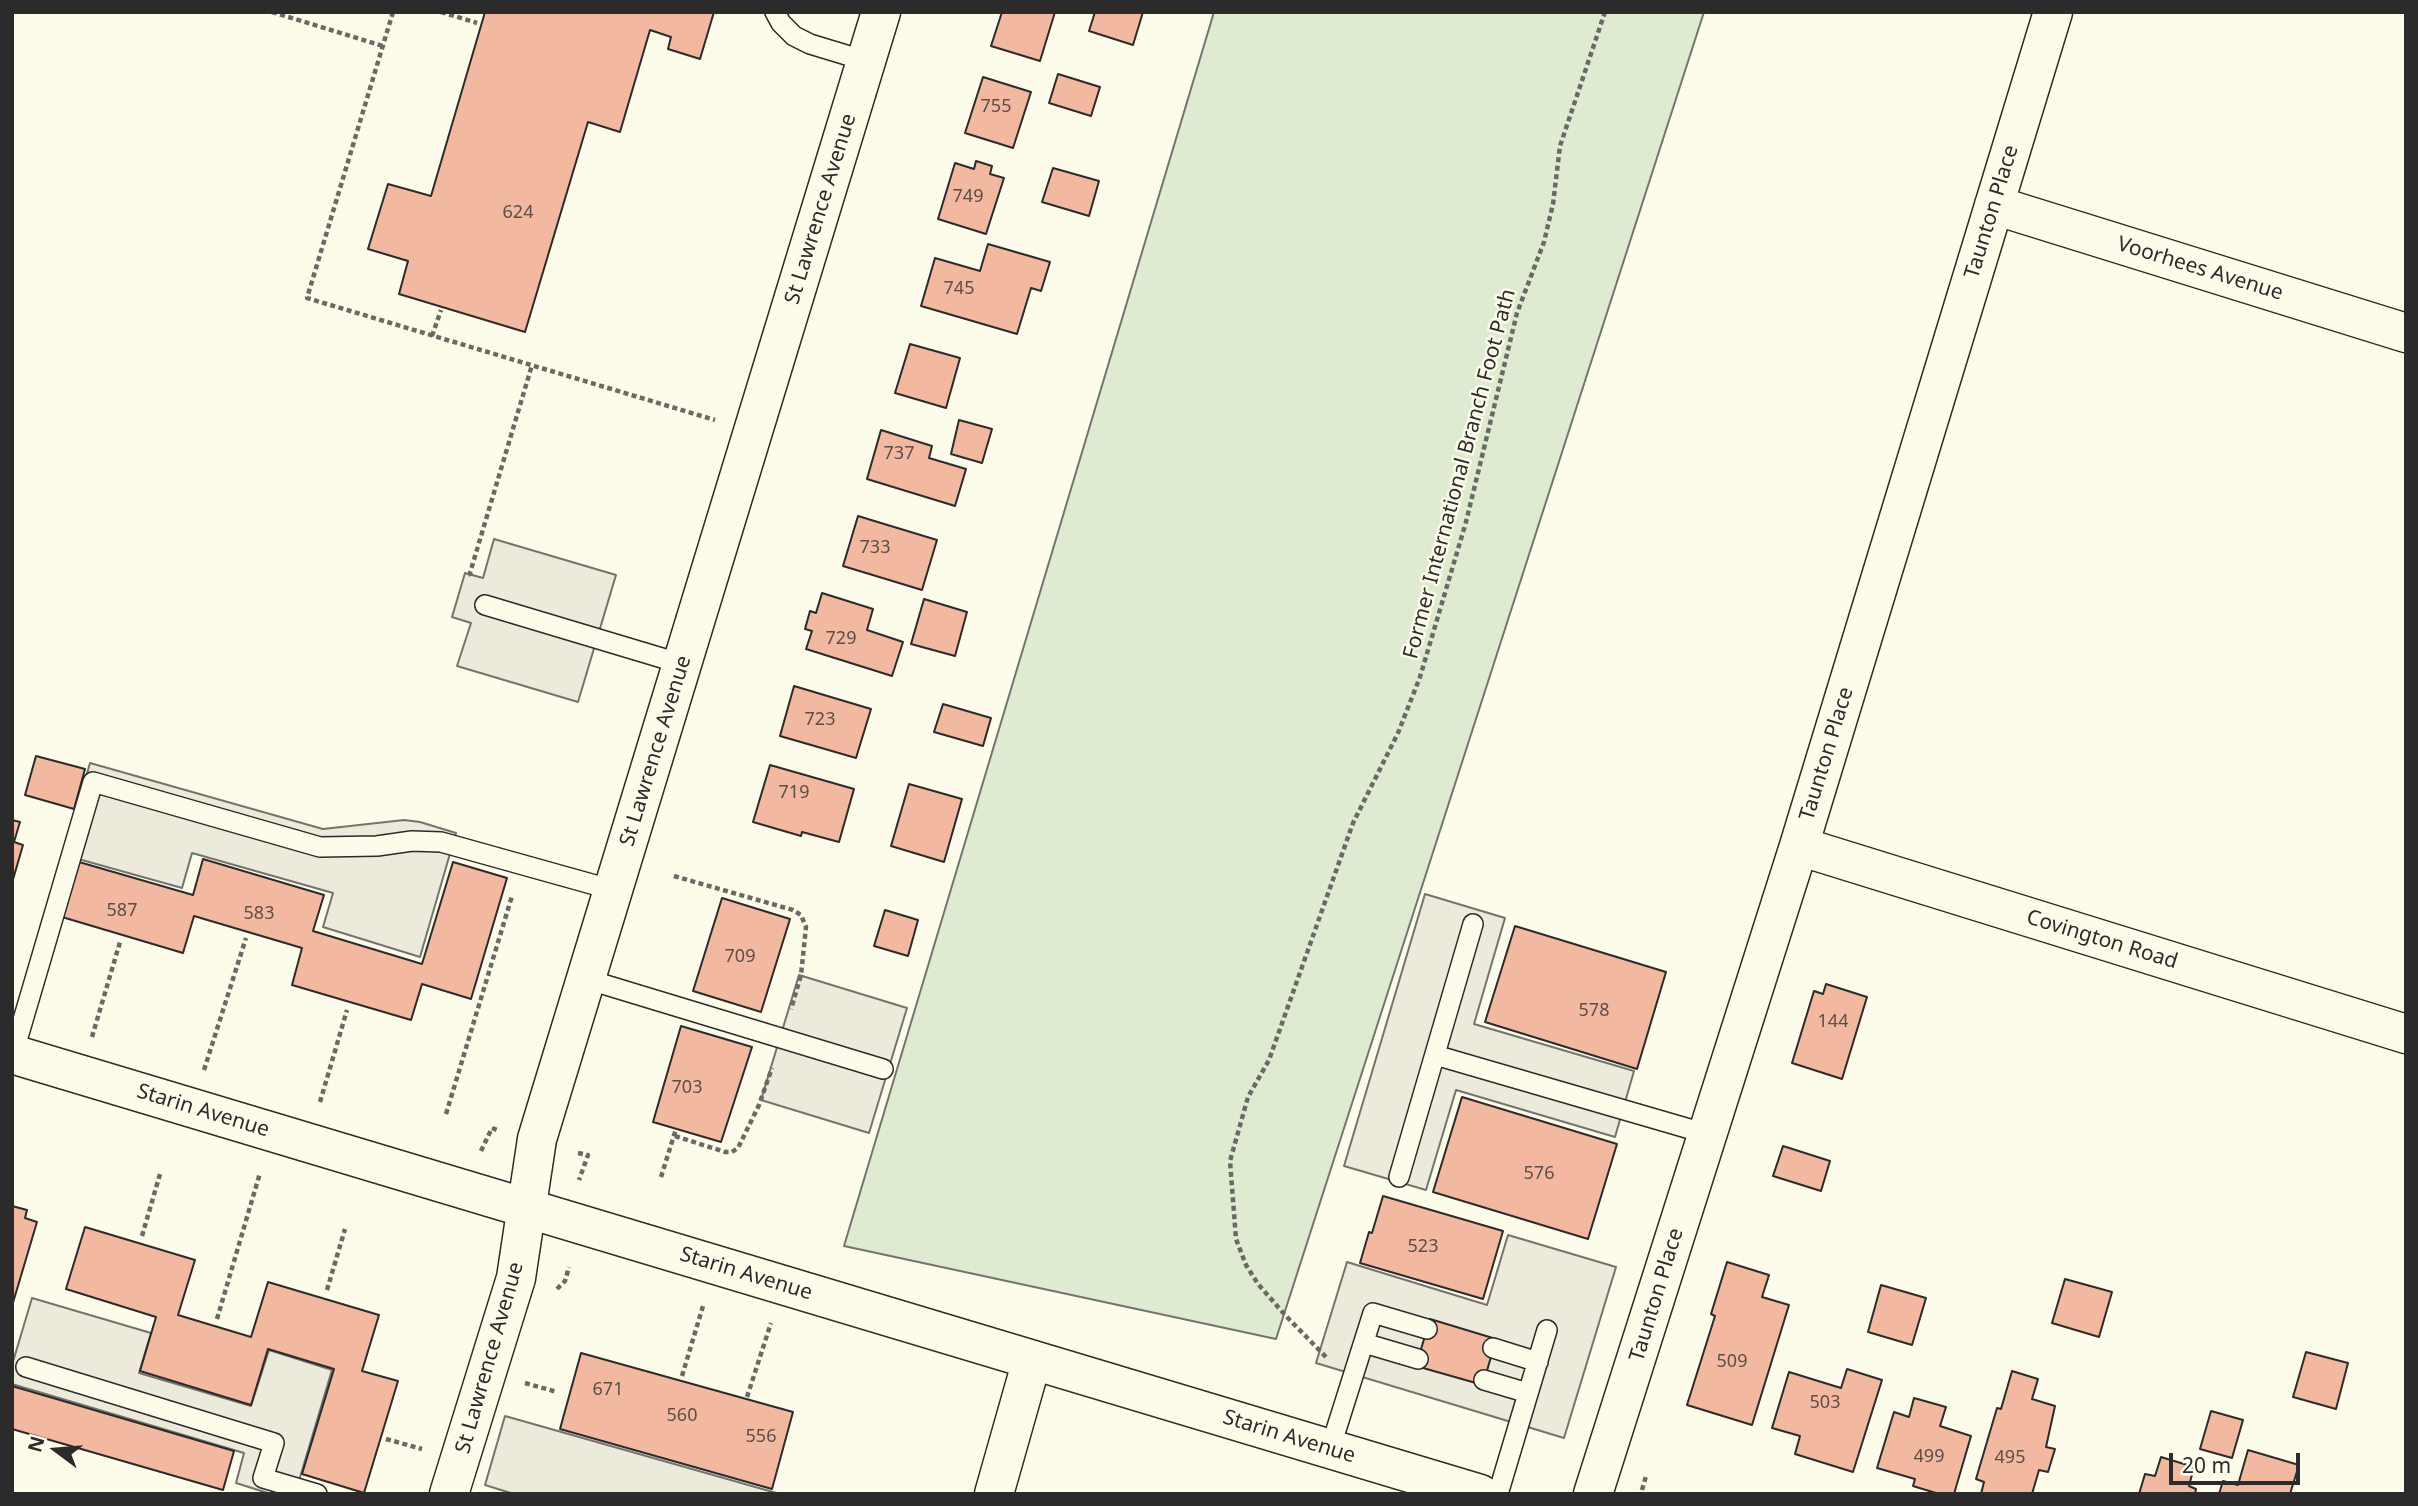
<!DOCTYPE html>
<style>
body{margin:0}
#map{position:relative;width:2418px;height:1506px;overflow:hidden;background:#fdfbea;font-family:"Noto Sans",sans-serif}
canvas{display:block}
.frame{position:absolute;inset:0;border:14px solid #2b2b2b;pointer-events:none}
.north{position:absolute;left:21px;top:1415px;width:70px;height:70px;-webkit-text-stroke:5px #fdfbea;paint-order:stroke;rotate:286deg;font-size:19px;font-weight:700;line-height:28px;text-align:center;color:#2b2b2b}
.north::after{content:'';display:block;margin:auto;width:24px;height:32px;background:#2b2b2b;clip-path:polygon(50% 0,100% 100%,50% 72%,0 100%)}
.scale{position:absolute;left:2169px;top:1453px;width:131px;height:32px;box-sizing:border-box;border:4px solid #2b2b2b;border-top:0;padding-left:9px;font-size:21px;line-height:24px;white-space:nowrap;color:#2b2b2b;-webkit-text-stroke:5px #fdfbea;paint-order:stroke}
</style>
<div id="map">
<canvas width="2418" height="1506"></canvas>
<div class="frame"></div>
<div class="north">N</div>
<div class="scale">20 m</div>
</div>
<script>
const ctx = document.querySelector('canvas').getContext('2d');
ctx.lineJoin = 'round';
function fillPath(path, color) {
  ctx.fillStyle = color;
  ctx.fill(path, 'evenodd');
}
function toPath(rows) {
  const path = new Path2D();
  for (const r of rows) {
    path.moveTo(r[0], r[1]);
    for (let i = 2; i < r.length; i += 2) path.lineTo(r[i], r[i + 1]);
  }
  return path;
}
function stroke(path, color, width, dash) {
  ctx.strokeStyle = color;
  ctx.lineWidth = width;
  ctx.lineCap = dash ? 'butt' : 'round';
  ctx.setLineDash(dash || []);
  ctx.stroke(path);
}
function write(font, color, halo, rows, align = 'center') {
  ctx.font = font + ' "Noto Sans",sans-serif';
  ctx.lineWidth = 5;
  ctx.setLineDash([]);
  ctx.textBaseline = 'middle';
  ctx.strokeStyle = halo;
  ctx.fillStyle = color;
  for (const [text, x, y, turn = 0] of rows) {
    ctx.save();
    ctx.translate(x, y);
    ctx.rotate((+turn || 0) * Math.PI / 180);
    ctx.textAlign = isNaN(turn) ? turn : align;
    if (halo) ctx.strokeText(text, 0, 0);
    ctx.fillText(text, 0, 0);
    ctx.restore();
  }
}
const green = toPath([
 [1214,12,1704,12,1276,1339,844,1246,1214,12]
]);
const parking = toPath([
 [494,539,616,575,578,702,457,666,471,623,452,617,465,573,483,578,494,539],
 [90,763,323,829,404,820,420,822,456,833,420,957,323,927,333,893,192,853,182,888,64,855,90,763],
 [1425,894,1505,918,1474,1024,1634,1071,1615,1137,1456,1090,1426,1190,1344,1166,1425,894],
 [799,975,907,1008,869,1133,761,1100,799,975],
 [1508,1235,1616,1267,1564,1438,1316,1363,1347,1262,1487,1305,1508,1235],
 [32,1298,151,1333,139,1373,251,1406,269,1350,332,1370,295,1494,271,1494,236,1483,244,1453,12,1384,12,1365,32,1298],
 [505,1416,780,1494,514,1494,485,1485,505,1416]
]);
const building = toPath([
 [485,12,714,12,700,59,668,49,671,37,650,30,620,132,588,122,525,332,399,294,408,261,368,249,388,184,431,196,485,12],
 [1002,12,1055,12,1040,61,991,46,1002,12],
 [1095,12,1143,12,1133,45,1089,31,1095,12],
 [1058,74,1100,87,1091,116,1049,103,1058,74],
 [983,77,1031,92,1013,148,965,133,983,77],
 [976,161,992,166,990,174,1004,178,986,234,938,219,955,163,974,169,976,161],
 [1053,168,1099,181,1089,216,1042,202,1053,168],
 [988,244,1050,262,1041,291,1031,288,1017,334,921,306,935,258,980,271,988,244],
 [910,344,960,358,946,408,895,393,910,344],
 [959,420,992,429,982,463,951,454,959,420],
 [881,430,932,446,929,458,966,469,955,506,867,479,881,430],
 [858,516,937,540,922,590,843,566,858,516],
 [822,593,873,609,867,630,903,642,892,676,806,649,812,631,805,629,810,611,816,613,822,593],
 [924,599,967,612,955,656,911,644,924,599],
 [794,686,871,709,856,758,780,736,794,686],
 [943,704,991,718,983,746,934,732,943,704],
 [36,756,85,769,74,809,25,795,36,756],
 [770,765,854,789,839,842,802,832,801,836,753,822,770,765],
 [909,784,962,799,944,862,891,846,909,784],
 [12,820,20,822,14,842,23,845,12,883,12,820],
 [203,859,324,895,313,931,422,964,453,862,507,878,471,999,422,984,411,1020,292,985,302,948,194,916,183,953,62,917,79,862,193,895,203,859],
 [722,898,790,919,761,1012,693,991,722,898],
 [885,910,918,920,908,956,874,946,885,910],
 [1515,926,1666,972,1637,1069,1485,1022,1515,926],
 [1826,984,1867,997,1842,1079,1792,1063,1814,991,1823,994,1826,984],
 [681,1026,752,1047,721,1142,653,1122,681,1026],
 [1462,1097,1617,1144,1588,1239,1433,1192,1462,1097],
 [1783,1146,1830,1161,1821,1191,1773,1176,1783,1146],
 [1383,1196,1503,1231,1483,1299,1360,1263,1369,1232,1372,1233,1383,1196],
 [12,1206,27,1210,25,1218,37,1222,12,1306,12,1206],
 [85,1227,195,1260,178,1315,251,1337,268,1282,379,1315,362,1371,398,1381,364,1493,302,1474,334,1369,268,1349,251,1405,140,1371,156,1317,66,1289,85,1227],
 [1727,1262,1769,1275,1762,1297,1789,1305,1752,1425,1687,1405,1715,1316,1711,1314,1727,1262],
 [2065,1279,2112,1292,2099,1337,2052,1323,2065,1279],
 [1881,1285,1926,1298,1912,1345,1868,1332,1881,1285],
 [1430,1319,1496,1339,1483,1385,1416,1366,1430,1319],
 [2306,1352,2348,1363,2336,1409,2293,1397,2306,1352],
 [581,1353,793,1412,772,1489,560,1429,581,1353],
 [1847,1369,1882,1380,1853,1472,1795,1454,1800,1436,1772,1428,1789,1372,1841,1388,1847,1369],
 [2012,1371,2038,1379,2032,1399,2055,1406,2046,1447,2055,1449,2048,1472,2039,1470,2032,1494,1981,1494,1984,1482,1976,1479,1997,1408,2001,1409,2012,1371],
 [12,1386,234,1451,223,1490,12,1429,12,1386],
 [1914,1398,1946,1407,1940,1426,1971,1436,1954,1494,1939,1494,1913,1486,1915,1479,1877,1468,1894,1412,1909,1417,1914,1398],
 [2211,1411,2243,1420,2232,1458,2200,1449,2211,1411],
 [2248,1450,2299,1465,2290,1494,2219,1494,2223,1481,2238,1485,2248,1450],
 [2161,1457,2194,1467,2189,1486,2196,1489,2195,1494,2139,1494,2145,1474,2155,1476,2161,1457]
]);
const path = toPath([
 [272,12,383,46],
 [393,12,307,298,715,420],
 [441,12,477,23],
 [432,336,441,310],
 [471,576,470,573,532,365],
 [674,876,793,910,801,915,806,927,801,975,791,1009],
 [92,1037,120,942],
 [204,1070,246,938],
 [320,1102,347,1010],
 [446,1114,512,896],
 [675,1136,725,1152,732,1152,738,1148,759,1105,772,1068],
 [481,1151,492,1128,497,1130],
 [578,1153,588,1155,579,1180],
 [661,1177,676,1129],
 [142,1236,160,1174],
 [557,1289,565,1281,569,1267],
 [327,1290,345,1229],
 [217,1319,260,1173],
 [1326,1357,1285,1315,1258,1284,1246,1265,1236,1239,1230,1161,1248,1097,1269,1060,1353,823,1398,733,1420,677,1466,522,1517,313,1544,242,1553,204,1560,146,1605,12],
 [682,1376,703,1306],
 [525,1383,557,1392],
 [747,1397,771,1323],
 [386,1439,422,1449],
 [1642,1490,1646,1476]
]);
const lane = toPath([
 [775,12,781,23,794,36,810,44,866,61],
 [485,605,682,664],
 [586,979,883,1069],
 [13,1054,93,782,320,847,377,846,412,841,441,842,613,890],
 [1435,1055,1707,1134],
 [1399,1177,1473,924],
 [1364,1343,1418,1359],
 [1493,1348,1538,1362],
 [26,1367,274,1443,263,1478,317,1494],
 [1484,1380,1528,1393],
 [1330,1449,1373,1313,1427,1329],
 [1498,1494,1547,1330]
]);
const street = toPath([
 [1994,205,2406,333],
 [1799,846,2406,1034],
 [449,1494,516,1278,537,1139,881,12],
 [994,1494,1032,1360],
 [1593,1494,1799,846,2053,12]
]);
const secondary = toPath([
 [12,1054,1480,1494]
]);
const numberNames = [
 ["755",996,107],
 ["749",968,197],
 ["624",518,213],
 ["745",959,289],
 ["737",899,454],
 ["733",875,548],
 ["729",841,639],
 ["723",820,720],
 ["719",794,793],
 ["587",122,911],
 ["583",259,914],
 ["709",740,957],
 ["578",1594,1011],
 ["144",1833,1022],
 ["703",687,1088],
 ["576",1539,1174],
 ["523",1423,1247],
 ["509",1732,1362],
 ["671",608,1390],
 ["503",1825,1403],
 ["560",682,1416],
 ["556",761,1437],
 ["499",1929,1457],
 ["495",2010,1458]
];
const streetNames = [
 ["St Lawrence Avenue",821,209,-73],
 ["Taunton Place",1992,212,-73],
 ["Voorhees Avenue",2200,269,17],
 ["Former International Branch Foot Path",1460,474,-75],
 ["St Lawrence Avenue",656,751,-73],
 ["Taunton Place",1827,754,-73],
 ["Covington Road",2102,940,17],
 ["Starin Avenue",203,1111,17],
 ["Starin Avenue",746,1274,17],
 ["Taunton Place",1657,1295,-73],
 ["St Lawrence Avenue",490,1358,-74],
 ["Starin Avenue",1289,1437,17]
];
fillPath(green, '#deebd1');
stroke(green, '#74746e', 2);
fillPath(parking, '#eceadb');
stroke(parking, '#74746e', 2);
fillPath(building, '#f2b8a0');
stroke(building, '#2b2b2b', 2);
stroke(lane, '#2b2b2b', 22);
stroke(street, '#2b2b2b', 41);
stroke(secondary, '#2b2b2b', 41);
stroke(path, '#6a6964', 4.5, [5, 3.5]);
stroke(lane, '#fdfbea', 19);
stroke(street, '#fdfbea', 38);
stroke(secondary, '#fdfbea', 38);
write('18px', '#5d4e48', null, numberNames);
write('21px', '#2b2b2b', '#fdfbea', streetNames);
</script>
